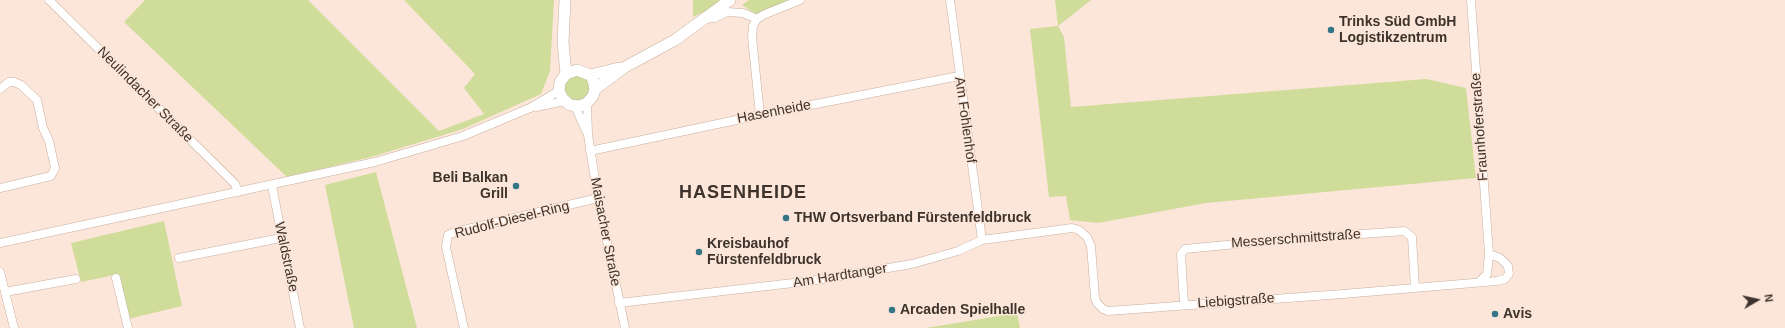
<!DOCTYPE html>
<meta charset="utf-8">
<style>
body{margin:0}
#map{position:relative;width:1785px;height:328px;overflow:hidden;background:#fce6d9;font-family:Arial,sans-serif}
canvas{display:block}
.north{position:absolute;left:1737px;top:280px;width:40px;height:40px;-webkit-text-stroke:3px #fce6d9;paint-order:stroke;rotate:81deg;font-size:11px;font-weight:700;line-height:16px;text-align:center;color:#3d332c}
.north::after{content:'';display:block;margin:auto;width:14px;height:18px;background:#3d332c;clip-path:polygon(50% 0,100% 100%,50% 72%,0 100%)}
</style>
<div id="map">
<canvas width="1785" height="328"></canvas>
<div class="north">N</div>
</div>
<script>
const ctx = document.querySelector('canvas').getContext('2d');
ctx.lineJoin = 'round';
function fillPath(path, color) {
  ctx.fillStyle = color;
  ctx.fill(path, 'evenodd');
}
function toPath(rows) {
  const path = new Path2D();
  for (const r of rows) {
    if (r.length === 3) {
      path.moveTo(r[0] + r[2], r[1]);
      path.arc(r[0], r[1], r[2], 0, 2 * Math.PI);
      continue;
    }
    path.moveTo(r[0], r[1]);
    for (let i = 2; i < r.length; i += 2) path.lineTo(r[i], r[i + 1]);
  }
  return path;
}
function stroke(path, color, width, dash) {
  ctx.strokeStyle = color;
  ctx.lineWidth = width;
  ctx.lineCap = dash ? 'butt' : 'round';
  ctx.setLineDash(dash || []);
  ctx.stroke(path);
}
function write(font, color, halo, rows, align = 'center') {
  ctx.font = font + ' Arial,sans-serif';
  ctx.lineWidth = 3;
  ctx.setLineDash([]);
  ctx.textBaseline = 'middle';
  ctx.strokeStyle = halo;
  ctx.fillStyle = color;
  for (const [text, x, y, turn = 0] of rows) {
    ctx.save();
    ctx.translate(x, y);
    ctx.rotate((+turn || 0) * Math.PI / 180);
    ctx.textAlign = isNaN(turn) ? turn : align;
    if (halo) ctx.strokeText(text, 0, 0);
    ctx.fillText(text, 0, 0);
    ctx.restore();
  }
}
const green = toPath([
 [145,0,308,0,439,131,484,114,464,88,475,74,404,0,554,0,550,71,541,94,463,129,371,157,287,177,124,22],
 [693,0,720,0,712,8,693,17],
 [749,0,794,0,758,15,742,5],
 [1055,0,1091,0,1058,26,1064,37,1071,107,1426,79,1466,88,1476,178,1206,203,1098,223,1070,220,1066,196,1049,197,1030,29,1058,26],
 [577,88,13],
 [376,172,417,328,354,328,325,185],
 [164,221,182,306,128,319,119,274,81,282,71,243],
 [1017,313,1020,328,926,328]
]);
const minor = toPath([
 [49,0,235,184,238,192],
 [950,0,982,240],
 [1471,0,1489,254,1487,274,1479,282],
 [706,19,714,18,727,12,743,13,757,19],
 [0,89,9,82,14,82,21,85,37,100,43,128,49,141,55,168,51,176,0,188],
 [587,103,588,135,598,198,625,328],
 [575,106,586,131],
 [536,107,565,101],
 [760,115,752,37,753,26,757,19,763,15,800,0],
 [590,151,760,115,959,76],
 [272,186,300,328],
 [0,243,375,162,463,136,530,108,559,91],
 [179,258,281,238],
 [0,272,14,328],
 [116,278,128,328],
 [5,292,76,279],
 [619,303,811,281,912,264,958,251,982,240,1072,228,1079,230,1087,237,1091,246,1095,298,1097,303,1103,309,1108,311,1343,294,1497,281,1505,279,1509,274,1508,266,1500,258,1489,254],
 [1184,304,1181,254,1185,249,1278,240,1404,231,1412,237,1415,288],
 [464,328,446,247,448,235,455,232,598,198]
]);
const major = toPath([
 [565,0,563,42,566,74,560,82,559,91,563,99,570,105,580,106,587,103,593,96,595,89,593,80,590,75,577,70,566,74],
 [590,75,619,68],
 [595,89,625,67,675,40,730,0]
]);
const markers = [
 [1331,30,4,"#337487"],
 [516,186,4,"#337487"],
 [786,218,4,"#337487"],
 [699,252,4,"#337487"],
 [892,310,4,"#337487"],
 [1495,314,4,"#337487"]
];
const poiNames = [
 ["Trinks Süd GmbH",1339,22],
 ["Logistikzentrum",1339,38],
 ["Beli Balkan",508,178,"right"],
 ["Grill",508,194,"right"],
 ["THW Ortsverband Fürstenfeldbruck",794,218],
 ["Kreisbauhof",707,244],
 ["Fürstenfeldbruck",707,260],
 ["Arcaden Spielhalle",900,310],
 ["Avis",1503,314]
];
const streetNames = [
 ["Neulindacher Straße",145,95,45],
 ["Hasenheide",774,112,-11],
 ["Am Fohlenhof",965,120,82],
 ["Fraunhoferstraße",1480,127,-94],
 ["Rudolf-Diesel-Ring",512,220,-14],
 ["Maisacher Straße",605,232,79],
 ["Messerschmittstraße",1296,239,-4],
 ["Waldstraße",286,257,78],
 ["Am Hardtanger",840,276,-9],
 ["Liebigstraße",1236,301,-4]
];
const districtNames = [
 ["HASENHEIDE",743,193]
];
fillPath(green, '#d0dc9a');
stroke(minor, '#c8ae9e', 9);
stroke(major, '#c8ae9e', 12);
stroke(minor, '#fff', 8);
stroke(major, '#fff', 11);
for (const [x, y, r, color] of markers) {
  const dot = new Path2D();
  dot.arc(x, y, r, 0, 2 * Math.PI);
  ctx.fillStyle = color;
  ctx.fill(dot);
  stroke(dot, '#fce6d9', 1.5);
}
write('bold 14px', '#3d332c', '#fce6d9', poiNames, 'left');
write('14px', '#3d332c', '#fce6d9', streetNames);
ctx.letterSpacing = '1px';
write('bold 18px', '#3d332c', '#fce6d9', districtNames);
ctx.letterSpacing = '0px';
</script>
